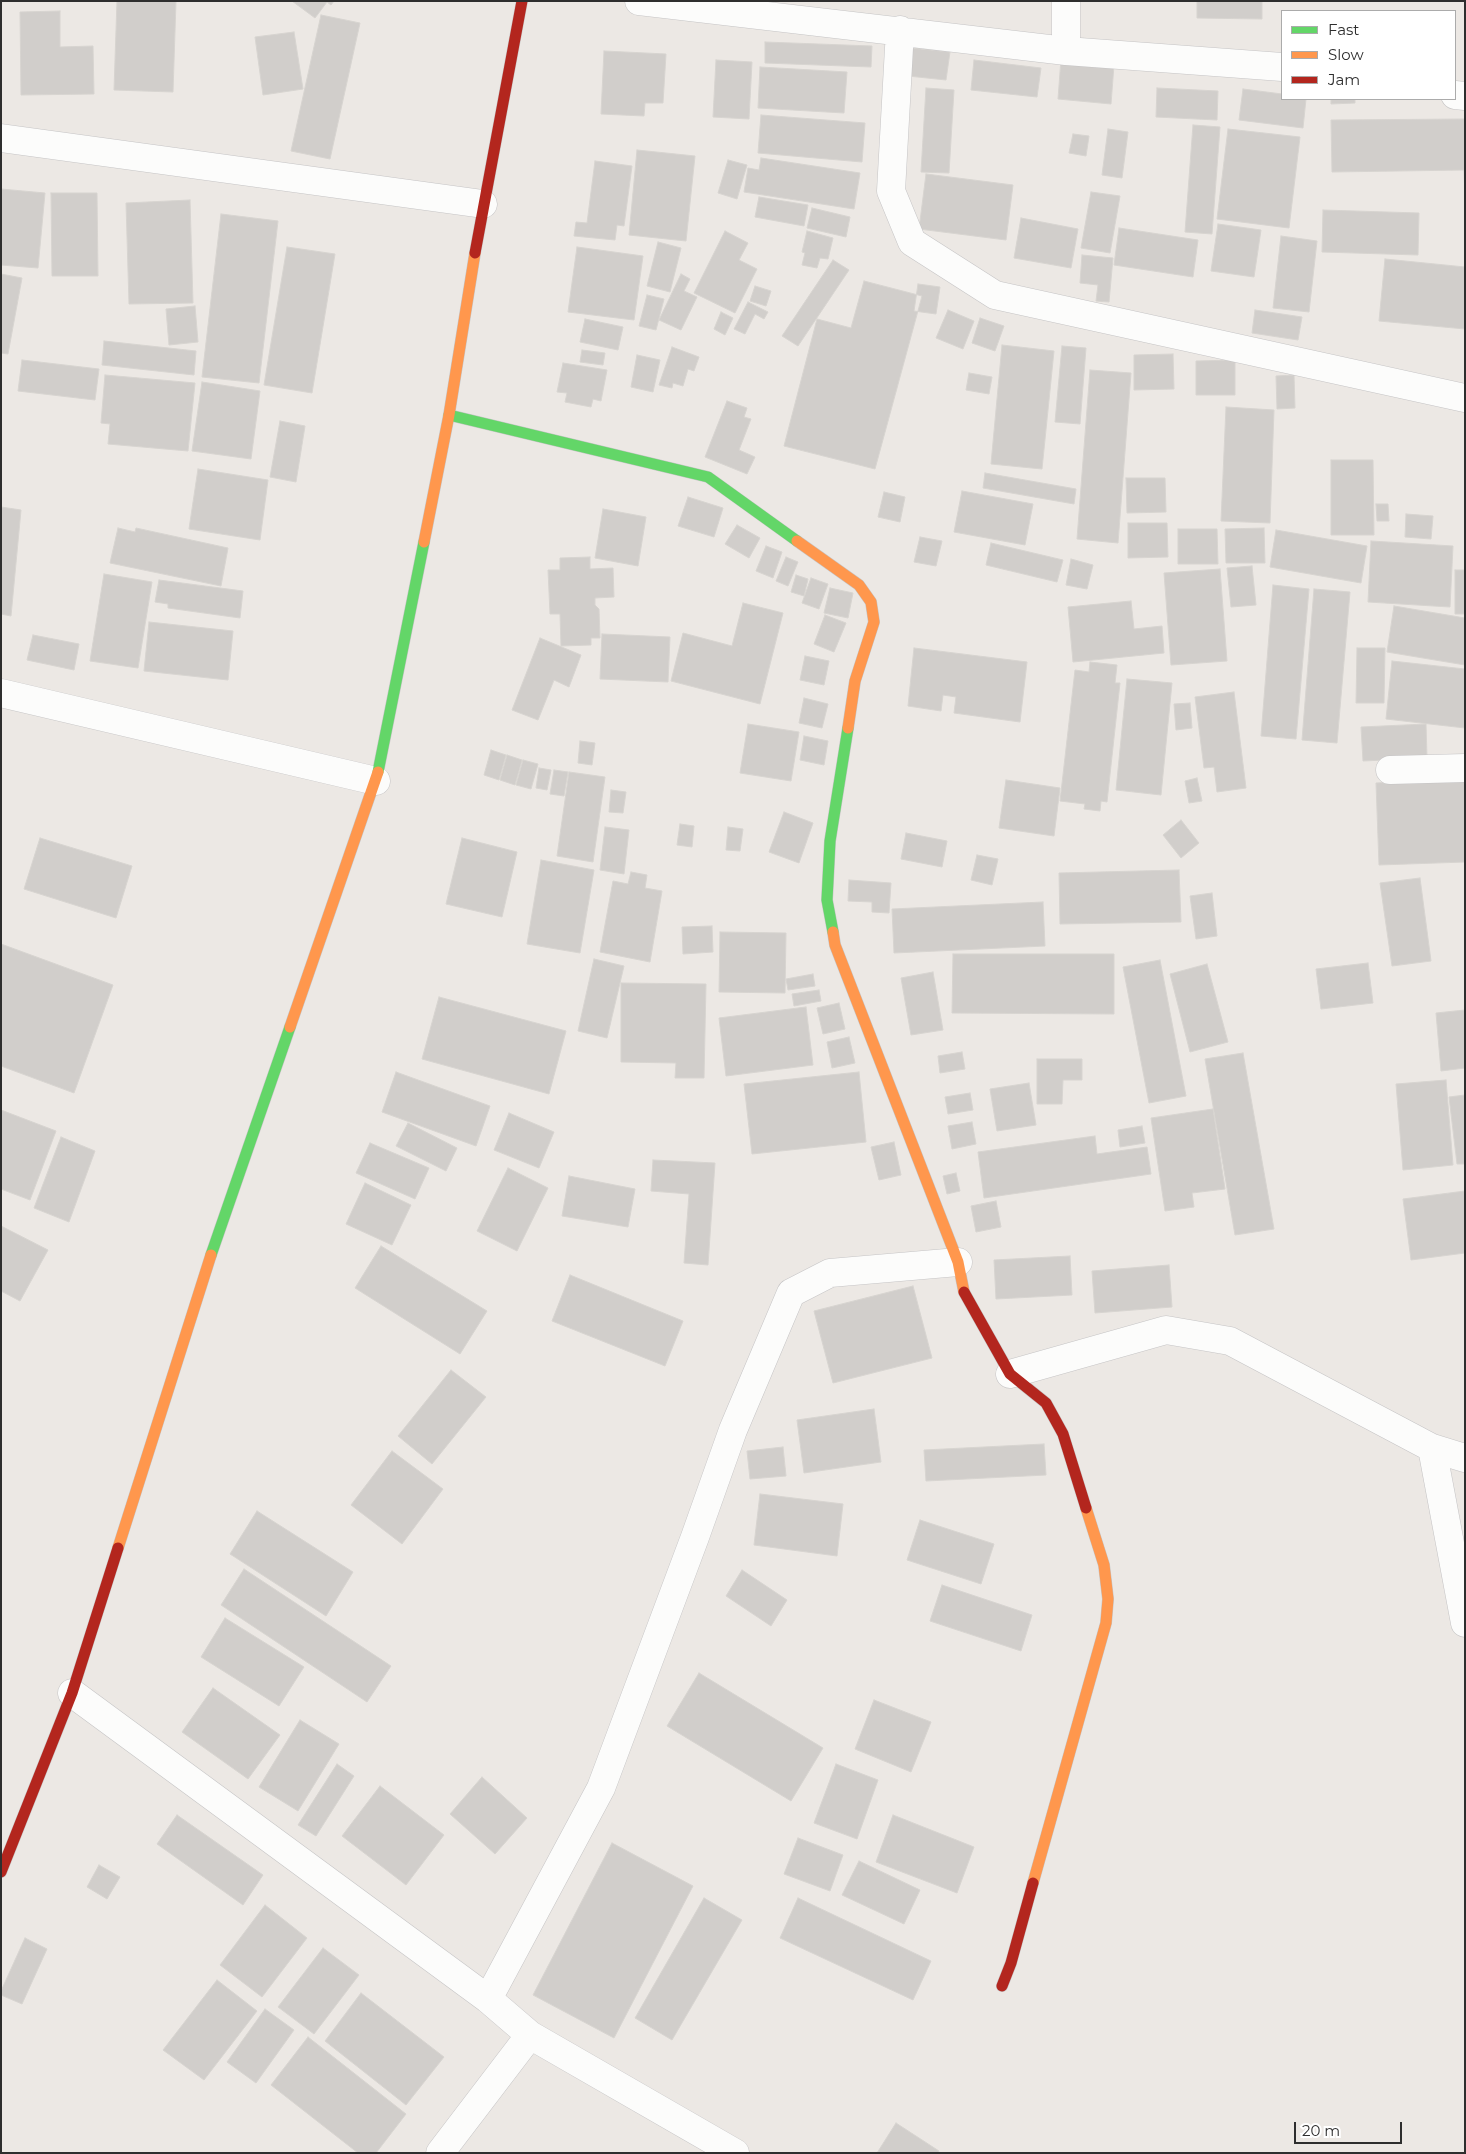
<!DOCTYPE html>
<style>
body{margin:0}
#map{position:relative;width:1466px;height:2154px;overflow:hidden;background:#ece8e4;font-family:Montserrat,sans-serif}
canvas{display:block}
.frame{position:absolute;inset:0;border:2px solid #2e2e2e;pointer-events:none}
.legend{position:absolute;left:1281px;top:10px;width:175px;height:90px;box-sizing:border-box;background:#fff;border:1px solid #ababab;margin:0;padding:6px 9px;list-style:none;font-size:15px;color:#2e2e2e}
.legend li{display:flex;align-items:center;gap:10px;height:25px}
.legend b{width:25px;border:1px solid #ababab}
.scale{position:absolute;left:1294px;top:2122px;width:108px;height:22px;box-sizing:border-box;border:2px solid #2e2e2e;border-top:0;padding-left:6px;font-size:15px;line-height:18px;white-space:nowrap;color:#2e2e2e;-webkit-text-stroke:4px #fff;paint-order:stroke}
</style>
<div id="map">
<canvas width="1466" height="2154"></canvas>
<div class="frame"></div>
<ul class="legend">
<li><b style="height:6px;background:#63d668"></b>Fast</li>
<li><b style="height:6px;background:#ff974d"></b>Slow</li>
<li><b style="height:6px;background:#b3261e"></b>Jam</li>
</ul>
<div class="scale">20 m</div>
</div>
<script>
const ctx = document.querySelector('canvas').getContext('2d');
ctx.lineJoin = 'round';
function fillPath(path, color) {
  ctx.fillStyle = color;
  ctx.fill(path, 'evenodd');
}
function toPath(rows) {
  const path = new Path2D();
  for (const r of rows) {
    path.moveTo(r[0], r[1]);
    for (let i = 2; i < r.length; i += 2) path.lineTo(r[i], r[i + 1]);
  }
  return path;
}
function stroke(path, color, width, dash) {
  ctx.strokeStyle = color;
  ctx.lineWidth = width;
  ctx.lineCap = dash ? 'butt' : 'round';
  ctx.setLineDash(dash || []);
  ctx.stroke(path);
}
const building = toPath([
 [117,1,176,1,173,92,114,90,117,1],
 [292,1,334,1,331,5,327,2,315,18,292,1],
 [1197,1,1262,1,1262,19,1197,18,1197,1],
 [60,11,60,47,93,46,94,94,21,95,20,12,60,11],
 [321,15,360,23,330,159,291,151,321,15],
 [294,32,303,89,263,95,255,37,294,32],
 [765,42,872,46,871,67,765,63,765,42],
 [911,48,950,52,946,80,908,76,911,48],
 [604,51,666,54,663,103,645,103,644,116,601,114,604,51],
 [1061,59,1114,65,1111,104,1058,99,1061,59],
 [716,60,752,62,749,119,713,117,716,60],
 [974,60,1041,68,1037,97,971,90,974,60],
 [760,67,847,72,844,113,758,108,760,67],
 [926,88,954,90,949,173,921,172,926,88],
 [1157,88,1218,91,1217,120,1156,117,1157,88],
 [1243,89,1282,94,1282,99,1306,99,1303,128,1239,120,1243,89],
 [1331,99,1355,99,1355,103,1331,104,1331,99],
 [761,115,865,123,862,162,758,153,761,115],
 [1465,119,1465,198,1464,170,1332,172,1331,120,1465,119],
 [1193,125,1220,127,1212,234,1185,232,1193,125],
 [1108,129,1128,132,1122,178,1102,175,1108,129],
 [1228,129,1300,137,1289,228,1217,219,1228,129],
 [1073,134,1089,136,1086,156,1069,153,1073,134],
 [637,150,695,156,686,241,629,235,637,150],
 [761,158,860,173,854,209,744,192,748,168,759,170,761,158],
 [728,160,747,165,737,199,718,193,728,160],
 [595,161,632,166,624,226,617,225,615,240,574,236,576,222,587,223,595,161],
 [926,174,1013,185,1006,240,919,229,926,174],
 [1,189,45,193,38,268,1,265,1,189],
 [1091,192,1120,196,1110,253,1081,248,1091,192],
 [51,193,97,193,98,276,52,276,51,193],
 [759,197,808,205,804,226,755,217,759,197],
 [190,200,193,303,129,304,126,203,190,200],
 [812,208,850,217,846,237,807,228,812,208],
 [1323,210,1419,213,1418,255,1322,252,1323,210],
 [221,214,278,221,259,383,202,377,221,214],
 [1021,218,1078,229,1071,268,1014,258,1021,218],
 [1218,224,1261,230,1254,277,1211,271,1218,224],
 [1119,228,1198,240,1193,277,1114,265,1119,228],
 [725,231,748,243,739,260,757,269,735,313,694,293,725,231],
 [807,231,833,238,828,259,820,258,817,268,802,265,805,253,802,252,807,231],
 [1281,236,1317,241,1309,312,1273,308,1281,236],
 [658,242,681,248,670,292,647,286,658,242],
 [287,247,335,254,312,393,264,385,287,247],
 [577,247,643,256,634,320,568,312,577,247],
 [1082,255,1113,258,1109,302,1096,301,1098,285,1080,283,1082,255],
 [1385,259,1465,267,1465,329,1379,321,1385,259],
 [833,260,849,270,798,346,782,336,833,260],
 [1,274,22,278,8,354,1,353,1,274],
 [681,274,690,279,684,291,697,297,681,330,659,320,681,274],
 [864,281,922,296,875,469,784,446,817,319,851,328,864,281],
 [918,284,940,287,936,314,914,311,918,284],
 [755,286,771,291,766,306,750,301,755,286],
 [647,295,664,299,656,330,639,326,647,295],
 [748,302,768,312,764,319,755,314,745,334,734,329,748,302],
 [195,306,198,342,169,345,166,309,195,306],
 [948,310,974,321,963,349,936,338,948,310],
 [1255,310,1302,317,1298,340,1252,333,1255,310],
 [721,312,733,318,725,335,714,329,721,312],
 [980,318,1004,326,995,351,972,343,980,318],
 [585,319,623,327,618,350,580,342,585,319],
 [104,341,196,351,194,375,102,365,104,341],
 [1002,345,1054,351,1042,469,991,464,1002,345],
 [1062,346,1086,348,1080,424,1055,422,1062,346],
 [672,347,699,357,694,371,688,369,683,386,673,383,672,388,659,385,672,347],
 [582,350,605,353,603,365,580,362,582,350],
 [1173,354,1174,389,1134,390,1134,355,1173,354],
 [637,355,660,360,653,392,631,387,637,355],
 [22,360,99,369,95,400,18,391,22,360],
 [1235,360,1235,395,1196,395,1196,361,1235,360],
 [563,363,607,370,601,401,593,399,591,407,565,402,567,393,557,392,563,363],
 [1090,370,1131,373,1118,543,1077,539,1090,370],
 [969,373,992,377,989,394,966,390,969,373],
 [105,375,195,383,188,451,108,444,110,424,101,423,105,375],
 [1294,375,1295,408,1277,409,1276,376,1294,375],
 [202,382,260,391,251,459,192,451,202,382],
 [727,401,747,408,744,417,751,419,739,450,755,457,747,474,705,457,727,401],
 [1226,407,1274,410,1270,523,1221,521,1226,407],
 [280,421,305,426,296,482,270,477,280,421],
 [1331,460,1373,460,1374,535,1331,535,1331,460],
 [198,469,268,480,260,540,189,529,198,469],
 [985,473,1076,489,1074,504,983,488,985,473],
 [1126,478,1165,478,1166,512,1127,513,1126,478],
 [962,491,1033,504,1025,545,954,532,962,491],
 [884,492,905,497,900,522,878,517,884,492],
 [688,497,723,508,714,537,678,526,688,497],
 [1376,504,1388,504,1389,521,1377,521,1376,504],
 [1,507,21,510,11,616,1,614,1,507],
 [603,509,646,517,638,566,595,558,603,509],
 [1406,514,1433,516,1431,539,1405,537,1406,514],
 [1128,523,1167,523,1168,557,1128,558,1128,523],
 [737,525,760,538,749,558,725,544,737,525],
 [118,528,135,532,136,528,228,548,221,586,110,563,118,528],
 [1264,528,1265,563,1226,563,1225,529,1264,528],
 [1178,529,1217,529,1218,564,1178,564,1178,529],
 [1276,530,1367,546,1361,583,1270,567,1276,530],
 [920,537,942,541,936,566,914,562,920,537],
 [1371,541,1453,546,1450,607,1368,602,1371,541],
 [991,543,1063,560,1057,582,986,565,991,543],
 [766,546,782,552,773,578,756,571,766,546],
 [590,557,590,569,613,568,614,597,595,598,595,605,599,609,600,638,591,638,591,645,561,646,560,614,550,614,548,570,560,570,560,558,590,557],
 [786,557,798,562,788,586,776,581,786,557],
 [1071,559,1093,565,1087,589,1066,585,1071,559],
 [1252,566,1256,605,1231,607,1227,568,1252,566],
 [1220,569,1227,661,1171,665,1164,573,1220,569],
 [1455,570,1465,570,1465,614,1455,614,1455,570],
 [104,574,152,582,138,668,90,661,104,574],
 [796,575,808,579,804,596,791,592,796,575],
 [811,578,828,584,819,609,802,603,811,578],
 [159,580,243,591,240,618,168,608,168,604,155,602,159,580],
 [1273,585,1309,589,1296,739,1261,736,1273,585],
 [830,588,853,593,848,618,824,613,830,588],
 [1314,589,1350,592,1337,743,1302,740,1314,589],
 [1131,601,1134,629,1162,626,1164,653,1073,662,1068,607,1131,601],
 [743,603,783,613,760,704,671,681,683,633,732,646,743,603],
 [1394,606,1465,618,1465,665,1387,652,1394,606],
 [825,615,846,623,834,652,814,644,825,615],
 [149,622,233,631,228,680,144,671,149,622],
 [602,634,670,637,668,682,600,679,602,634],
 [33,635,79,644,74,670,27,660,33,635],
 [540,638,581,655,569,687,554,680,538,720,512,710,540,638],
 [914,648,1027,662,1020,722,954,713,956,697,943,695,941,711,908,706,914,648],
 [1357,648,1385,648,1384,703,1356,703,1357,648],
 [805,656,829,661,824,685,800,680,805,656],
 [1392,661,1465,669,1465,728,1386,719,1392,661],
 [1090,662,1117,665,1115,683,1120,683,1107,802,1101,801,1100,811,1084,809,1085,804,1060,801,1075,670,1089,672,1090,662],
 [1127,679,1172,683,1161,795,1116,790,1127,679],
 [1234,692,1246,788,1217,792,1214,767,1204,768,1195,697,1234,692],
 [804,698,828,704,822,728,799,723,804,698],
 [1190,703,1192,728,1176,730,1174,704,1190,703],
 [748,724,799,732,791,781,740,773,748,724],
 [1426,724,1427,758,1363,761,1361,727,1426,724],
 [804,736,828,741,824,765,800,760,804,736],
 [580,741,595,743,592,765,578,763,580,741],
 [491,750,506,755,499,780,484,775,491,750],
 [507,755,522,760,515,785,500,780,507,755],
 [523,760,538,764,531,789,516,785,523,760],
 [539,768,551,770,547,790,536,788,539,768],
 [554,770,568,772,564,796,550,794,554,770],
 [569,772,605,777,593,862,557,856,569,772],
 [1197,778,1202,801,1189,803,1185,781,1197,778],
 [1465,779,1465,862,1379,865,1376,783,1465,779],
 [1006,780,1060,788,1054,836,999,828,1006,780],
 [611,790,626,792,623,813,609,812,611,790],
 [784,812,813,823,799,863,769,852,784,812],
 [1181,820,1199,843,1181,858,1163,835,1181,820],
 [680,824,694,826,692,847,677,845,680,824],
 [605,827,629,830,624,874,600,870,605,827],
 [728,827,743,829,740,851,726,850,728,827],
 [906,833,947,841,942,867,901,859,906,833],
 [40,838,132,866,116,918,24,889,40,838],
 [462,838,517,852,502,917,446,904,462,838],
 [977,855,998,859,992,885,971,880,977,855],
 [541,860,594,870,580,953,527,944,541,860],
 [1179,870,1181,922,1060,924,1059,873,1179,870],
 [631,872,647,875,645,888,662,891,650,962,600,952,613,881,628,884,631,872],
 [1420,878,1431,961,1392,966,1380,883,1420,878],
 [849,880,891,883,889,913,872,912,872,902,848,901,849,880],
 [1212,893,1217,936,1196,939,1190,896,1212,893],
 [1043,902,1045,946,894,953,892,909,1043,902],
 [712,926,713,952,683,954,682,927,712,926],
 [720,932,786,933,785,993,719,992,720,932],
 [1,944,113,985,74,1093,1,1066,1,944],
 [953,954,1114,954,1114,1014,952,1013,953,954],
 [594,959,624,966,607,1038,578,1031,594,959],
 [1160,960,1186,1096,1149,1103,1123,967,1160,960],
 [1368,963,1373,1003,1321,1009,1316,969,1368,963],
 [1207,964,1228,1042,1190,1052,1170,974,1207,964],
 [933,972,943,1030,911,1035,901,978,933,972],
 [813,974,815,986,788,990,786,979,813,974],
 [621,983,706,984,704,1078,675,1078,676,1063,621,1062,621,983],
 [819,990,821,1001,794,1006,792,994,819,990],
 [439,997,566,1031,549,1094,422,1059,439,997],
 [839,1003,845,1029,823,1034,817,1008,839,1003],
 [806,1007,813,1065,726,1076,719,1018,806,1007],
 [1465,1010,1465,1068,1441,1071,1436,1013,1465,1010],
 [849,1037,855,1063,832,1068,827,1042,849,1037],
 [962,1052,965,1069,940,1073,938,1056,962,1052],
 [1243,1053,1274,1229,1235,1235,1205,1059,1243,1053],
 [1037,1059,1082,1059,1082,1080,1063,1080,1062,1104,1037,1104,1037,1059],
 [396,1072,490,1106,476,1146,382,1112,396,1072],
 [859,1072,866,1142,752,1154,744,1084,859,1072],
 [1446,1080,1453,1165,1403,1170,1396,1084,1446,1080],
 [1029,1083,1036,1125,997,1131,990,1089,1029,1083],
 [970,1093,973,1110,948,1114,945,1097,970,1093],
 [1465,1095,1465,1164,1457,1164,1449,1097,1465,1095],
 [1213,1109,1225,1189,1192,1193,1194,1207,1165,1211,1151,1118,1213,1109],
 [1,1110,56,1131,30,1200,1,1189,1,1110],
 [509,1113,554,1132,539,1168,494,1150,509,1113],
 [972,1122,976,1144,952,1149,948,1126,972,1122],
 [408,1123,457,1148,446,1171,396,1146,408,1123],
 [1142,1126,1145,1143,1120,1147,1118,1130,1142,1126],
 [1095,1136,1097,1154,1147,1147,1151,1174,984,1198,978,1152,1095,1136],
 [61,1137,95,1151,69,1222,34,1208,61,1137],
 [894,1142,901,1175,879,1180,871,1147,894,1142],
 [370,1143,429,1168,415,1199,356,1173,370,1143],
 [653,1160,715,1163,708,1265,684,1263,689,1194,651,1191,653,1160],
 [508,1168,548,1188,517,1251,477,1231,508,1168],
 [956,1173,960,1191,947,1194,943,1176,956,1173],
 [569,1176,635,1189,628,1227,562,1216,569,1176],
 [365,1183,411,1205,392,1245,346,1224,365,1183],
 [1465,1191,1465,1253,1411,1260,1403,1199,1465,1191],
 [996,1201,1001,1227,976,1232,971,1206,996,1201],
 [1,1226,48,1250,20,1301,1,1291,1,1226],
 [381,1246,487,1311,460,1354,355,1288,381,1246],
 [1070,1256,1072,1295,996,1299,994,1260,1070,1256],
 [1169,1265,1172,1307,1095,1313,1092,1271,1169,1265],
 [570,1275,683,1321,665,1366,552,1321,570,1275],
 [913,1286,932,1358,833,1383,814,1311,913,1286],
 [451,1370,486,1397,432,1464,398,1436,451,1370],
 [874,1409,881,1462,804,1473,797,1420,874,1409],
 [1044,1444,1046,1475,926,1481,924,1450,1044,1444],
 [783,1447,786,1476,750,1479,747,1451,783,1447],
 [392,1451,443,1489,402,1544,351,1505,392,1451],
 [760,1494,843,1504,837,1556,754,1545,760,1494],
 [257,1511,353,1572,326,1616,230,1554,257,1511],
 [920,1520,994,1544,981,1584,907,1560,920,1520],
 [244,1569,391,1666,367,1702,221,1605,244,1569],
 [742,1570,787,1600,771,1626,726,1596,742,1570],
 [942,1585,1032,1615,1021,1651,930,1621,942,1585],
 [225,1618,304,1667,279,1706,201,1657,225,1618],
 [699,1673,823,1748,791,1801,667,1726,699,1673],
 [213,1688,280,1735,248,1779,182,1732,213,1688],
 [874,1700,931,1722,911,1772,855,1749,874,1700],
 [300,1720,339,1744,298,1811,259,1787,300,1720],
 [337,1764,354,1776,316,1836,298,1825,337,1764],
 [836,1764,878,1780,857,1839,814,1823,836,1764],
 [482,1777,527,1818,495,1854,450,1814,482,1777],
 [380,1786,444,1835,406,1885,342,1836,380,1786],
 [177,1815,263,1875,243,1905,157,1844,177,1815],
 [893,1815,974,1847,957,1893,876,1862,893,1815],
 [798,1838,843,1855,830,1891,784,1874,798,1838],
 [612,1843,693,1886,614,2038,533,1995,612,1843],
 [859,1861,920,1890,904,1924,842,1895,859,1861],
 [99,1865,120,1877,107,1899,87,1887,99,1865],
 [704,1898,742,1920,672,2040,635,2018,704,1898],
 [798,1898,931,1961,913,2000,780,1938,798,1898],
 [265,1905,307,1938,262,1997,220,1965,265,1905],
 [25,1938,47,1949,22,2004,1,1995,1,1991,25,1938],
 [323,1948,359,1975,314,2034,278,2007,323,1948],
 [217,1980,257,2011,204,2080,163,2050,217,1980],
 [361,1993,444,2057,406,2105,325,2041,361,1993],
 [265,2009,294,2030,256,2083,227,2062,265,2009],
 [308,2037,406,2114,376,2153,358,2153,271,2085,308,2037],
 [896,2123,939,2151,938,2153,877,2153,896,2123]
]);
const street = toPath([
 [639,1,1066,51,1282,67],
 [900,30,891,191,912,242,995,295,1465,398],
 [1066,51,1066,1],
 [1455,95,1465,96],
 [1,138,483,204],
 [1,693,376,781],
 [1390,770,1465,768],
 [1010,1374,1166,1330,1230,1341,1432,1448,1465,1458],
 [1432,1448,1465,1623],
 [72,1693,488,1999,530,2035,735,2153],
 [488,1999,601,1788,695,1537,733,1430,791,1293,830,1273,958,1262],
 [440,2153,530,2035]
]);
const fast = toPath([
 [449,415,708,477,797,541],
 [378,772,424,542],
 [833,932,827,900,830,841,848,728],
 [211,1255,290,1027]
]);
const slow = toPath([
 [797,541,859,585,871,602,874,622,855,681,848,728],
 [424,542,449,415,475,253],
 [833,932,835,945,958,1262,964,1292],
 [290,1027,378,772],
 [118,1548,211,1255],
 [1033,1883,1106,1623,1108,1599,1104,1565,1086,1508]
]);
const jam = toPath([
 [475,253,522,1],
 [964,1292,1010,1374,1046,1403,1063,1434,1086,1508],
 [1,1872,72,1693,118,1548],
 [1002,1986,1011,1963,1033,1883]
]);
fillPath(building, '#d1cecb');
stroke(building, '#d7d4d0', 1);
stroke(street, '#c5c4c5', 29);
stroke(fast, '#c5c4c5', 12);
stroke(slow, '#c5c4c5', 12);
stroke(jam, '#c5c4c5', 12);
stroke(street, '#fcfcfb', 28);
stroke(fast, '#63d668', 11);
stroke(slow, '#ff974d', 11);
stroke(jam, '#b3261e', 11);
</script>
